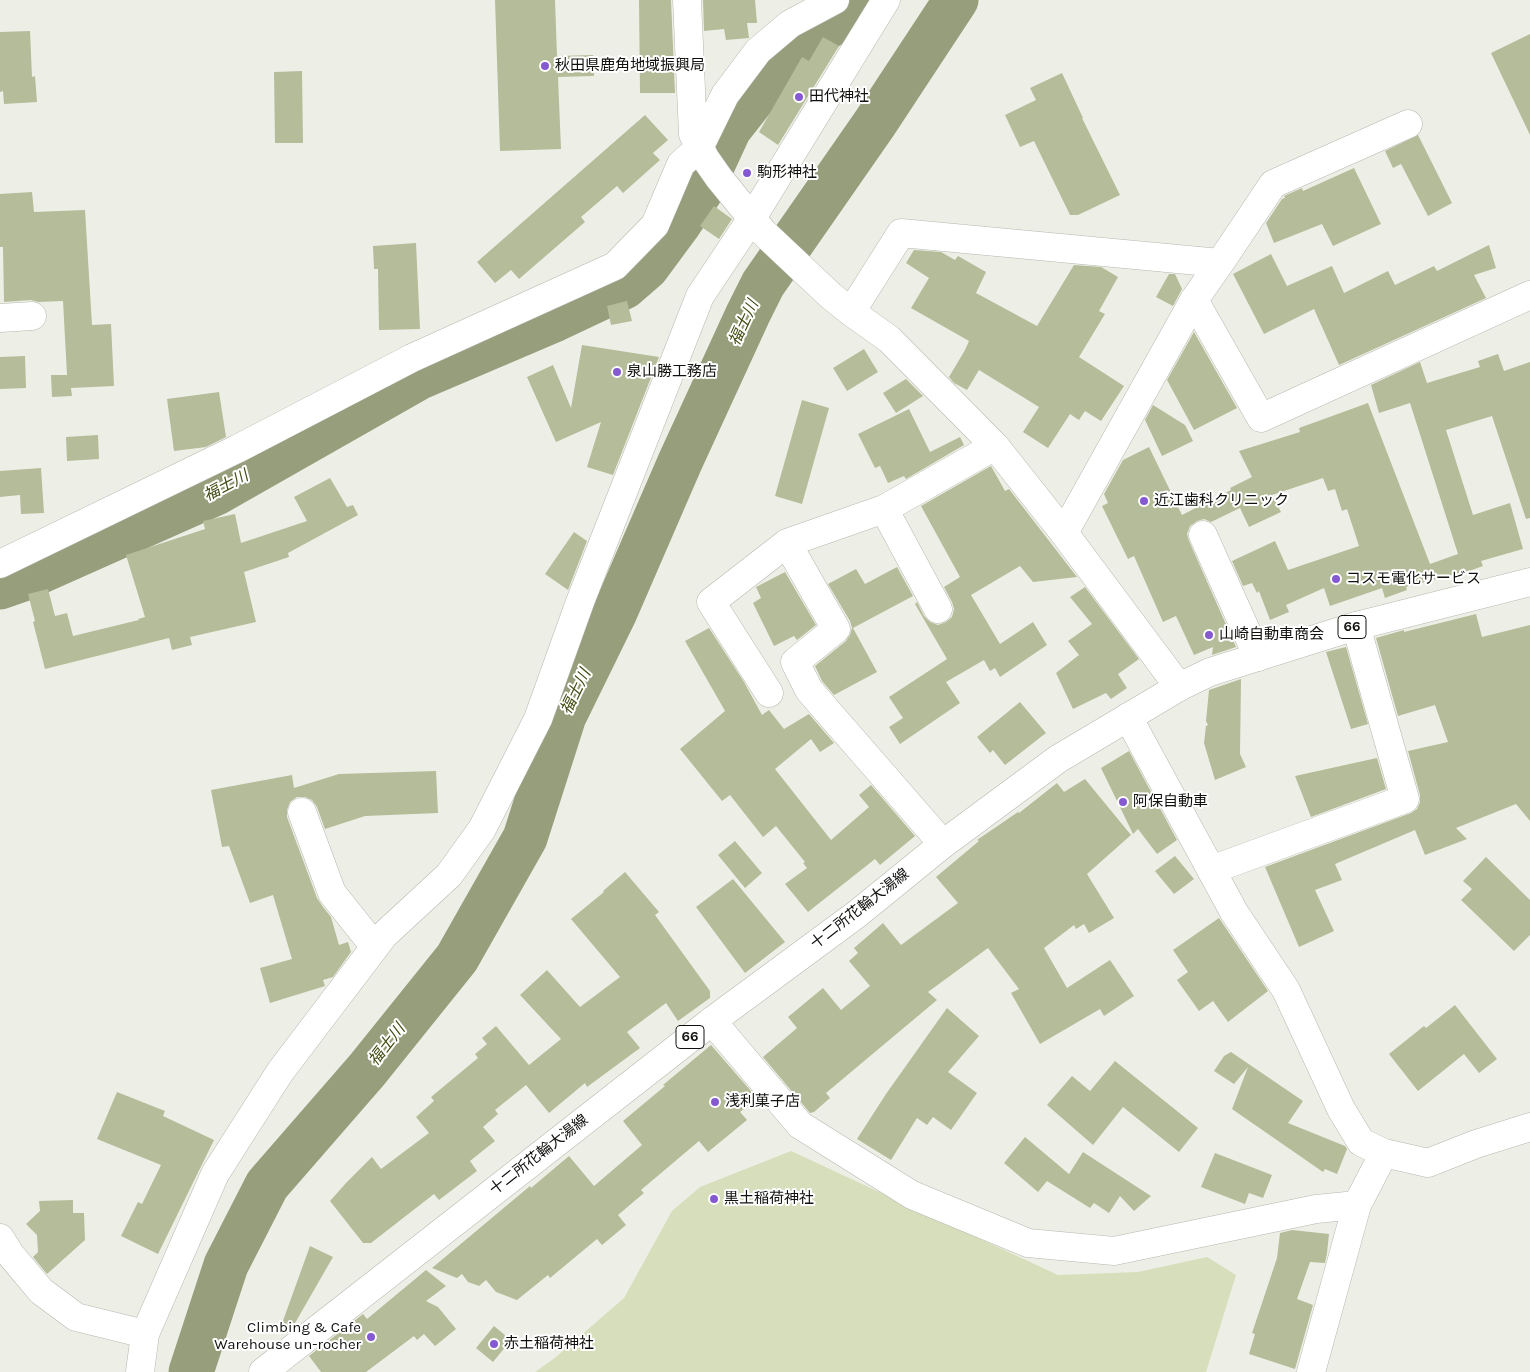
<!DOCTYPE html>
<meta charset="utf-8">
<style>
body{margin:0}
canvas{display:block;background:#edefe6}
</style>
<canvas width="1530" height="1372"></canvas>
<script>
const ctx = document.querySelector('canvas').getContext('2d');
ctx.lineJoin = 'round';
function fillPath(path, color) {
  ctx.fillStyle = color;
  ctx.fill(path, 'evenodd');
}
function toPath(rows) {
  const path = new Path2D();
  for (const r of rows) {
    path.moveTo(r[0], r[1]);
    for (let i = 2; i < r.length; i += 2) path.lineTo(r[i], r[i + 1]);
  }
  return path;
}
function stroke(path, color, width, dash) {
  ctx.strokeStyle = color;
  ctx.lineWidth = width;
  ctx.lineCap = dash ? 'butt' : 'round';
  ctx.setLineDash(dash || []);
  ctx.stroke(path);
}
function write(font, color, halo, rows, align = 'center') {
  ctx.font = font + ' Karla,"Noto Sans JP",sans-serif';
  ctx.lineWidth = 4;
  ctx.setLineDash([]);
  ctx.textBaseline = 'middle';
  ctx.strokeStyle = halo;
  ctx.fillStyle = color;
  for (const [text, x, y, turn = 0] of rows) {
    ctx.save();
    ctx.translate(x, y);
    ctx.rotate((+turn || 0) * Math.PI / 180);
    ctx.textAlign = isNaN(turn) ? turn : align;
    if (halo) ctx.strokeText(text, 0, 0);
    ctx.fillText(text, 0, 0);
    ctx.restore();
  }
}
const green = toPath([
 [791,1151,1058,1275,1138,1272,1207,1257,1236,1275,1206,1372,535,1372,556,1357,624,1298,672,1211,700,1187]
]);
const river = toPath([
 [0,587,23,579,216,493,420,377,556,319,624,287,647,267,678,225,700,192,729,129,770,77,807,39,859,8],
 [191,1372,226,1265,267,1185,367,1070,457,958,525,838,564,716,615,612,680,462,748,314,763,284,875,123,956,0]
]);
const building = toPath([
 [495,0,555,0,557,56,593,55,594,76,558,77,561,149,500,151],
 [639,0,671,0,675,93,640,93],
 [703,0,755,0,757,23,747,23,749,38,726,40,724,29,704,31],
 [30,31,32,77,35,76,37,102,4,104,3,91,0,92,0,32],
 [1530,34,1530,135,1491,53],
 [823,37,839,46,778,145,759,132,802,57,809,61],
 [302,71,303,143,275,143,274,72],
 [1062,73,1083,118,1082,118,1120,195,1078,215,1070,215,1034,141,1020,147,1005,115,1036,100,1030,88],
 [645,115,668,140,653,153,660,160,623,193,617,186,581,217,585,222,519,279,511,270,495,283,477,262],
 [1418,135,1452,203,1428,216,1401,164,1393,168,1385,151],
 [1354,168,1381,224,1333,246,1322,224,1274,243,1266,223,1282,199,1285,198,1284,196,1302,188,1303,191],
 [32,192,34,212,85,210,92,325,111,324,114,386,71,388,72,396,52,397,51,375,67,375,63,301,38,302,31,300,4,302,3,247,0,247,0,194],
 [714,206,732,219,719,239,700,226],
 [416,243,420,329,379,330,378,269,374,269,373,246],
 [1489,245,1496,268,1474,275,1486,298,1339,365,1314,309,1264,334,1233,274,1271,254,1287,286,1332,266,1344,293,1388,271,1395,285,1434,266,1437,271],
 [914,250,941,252,955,260,958,256,986,272,976,293,1037,326,1074,265,1101,267,1118,277,1099,311,1105,314,1079,357,1124,386,1101,421,1085,411,1079,420,1070,414,1048,448,1023,432,1039,407,979,370,967,390,954,383,949,377,965,350,969,341,911,308,929,278,906,263],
 [1169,274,1175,274,1182,289,1173,306,1156,297],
 [627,301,632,321,611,325,607,306],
 [1194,332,1237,408,1194,430,1167,380],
 [582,345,659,357,613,475,587,467,601,422,556,442,527,377,553,365,571,408],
 [864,349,878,372,847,391,833,368],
 [1498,354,1504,371,1530,362,1530,518,1526,519,1492,416,1446,430,1473,515,1510,503,1523,549,1481,561,1483,566,1472,570,1406,587,1407,590,1385,598,1382,588,1330,606,1324,588,1286,605,1289,612,1270,620,1259,591,1257,593,1252,583,1243,586,1232,561,1275,541,1288,570,1359,546,1347,509,1342,511,1335,489,1328,491,1323,478,1272,495,1281,512,1249,527,1240,508,1211,522,1204,519,1197,521,1190,526,1187,534,1189,541,1236,647,1212,655,1213,647,1194,655,1176,616,1163,622,1134,556,1128,559,1102,506,1108,503,1104,494,1123,460,1149,447,1182,515,1231,490,1230,488,1252,477,1239,451,1300,432,1299,428,1368,403,1430,564,1458,554,1410,403,1379,413,1371,385,1420,362,1427,383,1480,367,1478,361],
 [25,356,26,388,0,389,0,357],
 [906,379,923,396,896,413,883,393],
 [219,392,226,437,206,447,174,451,167,399],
 [802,400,829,408,802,504,775,496],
 [1153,405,1185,425,1193,441,1162,456,1145,420],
 [909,409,930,452,960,437,964,445,906,479,904,476,888,483,880,466,875,468,858,434],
 [98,435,99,459,67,461,66,437],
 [991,466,1005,491,1009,489,1077,577,1033,582,1020,566,971,595,1000,644,1033,622,1047,645,1000,677,995,668,990,671,984,660,946,682,960,703,900,744,889,727,903,718,889,697,947,659,915,604,917,602,924,616,930,622,938,625,946,622,952,617,954,609,952,602,944,587,960,577,921,506],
 [41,468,44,513,21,514,20,495,0,497,0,471],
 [330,478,347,507,353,505,358,515,288,553,289,557,244,572,256,622,190,637,192,645,172,650,169,638,45,669,33,622,35,621,28,594,48,589,55,616,67,613,73,636,139,620,138,619,145,617,126,555,205,529,203,521,235,514,241,543,307,521,294,497],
 [574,532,587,541,568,590,545,574],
 [897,567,913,596,853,628,877,672,834,695,822,681,815,666,846,641,850,635,852,628,850,621,828,584,856,569,865,584],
 [785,572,816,625,797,640,794,636,774,646,753,603,761,598,756,587],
 [1085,587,1139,659,1118,674,1127,688,1111,699,1106,693,1073,709,1056,673,1079,655,1068,641,1092,624,1070,597],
 [1476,614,1482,637,1530,625,1530,821,1516,804,1456,828,1467,839,1425,855,1415,830,1335,864,1342,880,1315,890,1334,931,1299,947,1265,867,1411,813,1417,809,1420,802,1420,795,1408,751,1448,742,1435,705,1398,716,1376,638,1404,630,1404,632],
 [709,628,744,682,762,715,769,710,784,729,809,714,834,743,820,752,811,739,775,769,831,840,869,807,859,795,871,785,915,836,880,865,875,859,808,912,785,884,807,868,803,863,805,862,776,826,763,837,730,795,722,801,680,749,725,711,685,641],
 [1346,647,1368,724,1351,729,1326,652],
 [1241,679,1240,754,1246,767,1215,780,1204,743,1206,726,1208,725,1206,721,1209,690],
 [1020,702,1046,733,1005,765,993,750,990,753,977,737],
 [1129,751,1177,840,1157,854,1138,829,1133,834,1101,768],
 [1377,758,1386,789,1311,817,1295,776],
 [436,771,438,813,365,816,325,829,317,807,312,800,305,797,297,797,290,802,287,810,287,817,317,898,323,907,331,917,339,945,348,942,351,952,333,977,323,980,325,986,270,1003,260,968,292,959,273,895,250,903,229,846,222,847,211,790,292,775,294,788,339,774],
 [1085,779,1131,835,1087,874,1114,918,1089,933,1084,924,1076,929,1074,925,1044,948,1067,988,1110,960,1134,996,1104,1016,1100,1009,1040,1044,1011,993,1019,989,988,948,928,992,937,1000,826,1093,830,1098,814,1112,810,1113,763,1057,797,1028,788,1017,823,988,841,1010,870,986,849,961,858,953,854,948,883,923,901,945,958,903,936,877,979,841,977,840,1018,812,1019,813,1057,783,1064,792],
 [735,841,762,873,745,888,718,855],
 [1175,856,1194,879,1174,894,1155,871],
 [1486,857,1530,900,1530,935,1514,951,1461,900,1472,889,1463,881],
 [625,872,659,912,655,915,710,991,710,998,678,1021,666,1003,627,1032,640,1048,587,1087,585,1083,549,1113,526,1085,495,1110,498,1114,483,1127,495,1141,470,1161,477,1171,439,1200,434,1194,371,1243,363,1243,330,1201,346,1183,372,1157,381,1169,429,1133,416,1117,434,1101,431,1097,478,1058,475,1054,487,1044,482,1038,496,1026,529,1065,561,1039,520,995,547,970,580,1007,620,977,571,919,604,892,603,891],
 [733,879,785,942,745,973,696,907],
 [1219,918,1268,991,1228,1022,1213,1001,1199,1011,1177,980,1188,972,1173,950],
 [1455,1005,1497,1059,1479,1073,1464,1054,1418,1091,1389,1054,1424,1026,1426,1028],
 [947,1008,979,1036,948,1072,977,1093,951,1130,933,1117,927,1125,917,1118,891,1160,857,1139,886,1094],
 [711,1045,757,1098,740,1112,747,1120,708,1152,699,1141,641,1190,644,1193,618,1215,626,1225,602,1245,597,1239,550,1278,548,1275,517,1300,496,1292,486,1280,479,1286,468,1282,462,1274,457,1278,432,1268,530,1186,531,1188,569,1156,594,1186,642,1145,623,1121,665,1086,663,1085],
 [1231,1052,1303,1101,1288,1123,1345,1146,1347,1149,1337,1174,1325,1169,1323,1172,1232,1109,1248,1067,1234,1084,1214,1071,1224,1056],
 [1115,1061,1198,1128,1179,1152,1123,1107,1093,1145,1047,1105,1072,1076,1090,1091],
 [117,1092,165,1111,163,1116,214,1140,158,1254,121,1236,138,1202,142,1204,161,1165,97,1139],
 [1025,1137,1069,1174,1083,1152,1151,1196,1134,1211,1120,1196,1109,1213,1094,1203,1090,1208,1047,1181,1038,1192,1004,1163],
 [1215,1153,1272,1175,1263,1198,1249,1193,1245,1204,1201,1187],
 [73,1200,73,1213,84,1213,85,1240,47,1274,33,1257,38,1252,37,1235,26,1224,40,1211,39,1201],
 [1292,1230,1329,1234,1327,1253,1325,1263,1310,1262,1297,1299,1313,1305,1295,1369,1249,1354,1255,1334,1252,1333,1277,1258,1280,1233],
 [310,1246,333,1257,291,1330,288,1333,280,1329],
 [426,1270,446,1286,426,1301,438,1307,456,1329,435,1346,424,1334,417,1340,414,1336,366,1372,321,1372,309,1356,363,1314,367,1319],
 [494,1326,511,1340,493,1362,476,1348]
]);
const minor = toPath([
 [687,0,693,134,705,158,719,178,763,232,831,296,851,312,889,339,995,446,1064,533,1179,687],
 [1194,300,1261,418,1530,295],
 [851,312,901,233,1220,263],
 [0,318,32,316],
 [884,509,938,609],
 [1064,533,1194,300,1220,263,1273,184,1408,124],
 [1203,535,1258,657],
 [787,543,836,629,795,662,809,690,943,844],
 [0,564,237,449,412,358,615,266,655,225,681,164,699,148,725,95,758,51,790,24,835,0],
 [769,693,711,602,787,543,884,509,995,446],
 [302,812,332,893,375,947],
 [1211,870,1405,799,1356,626],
 [712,1021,800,1125,912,1195,1028,1243,1114,1251,1316,1209,1357,1205,1384,1153],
 [0,1238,10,1254,41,1291,76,1317,145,1334],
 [140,1372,145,1334,215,1174,280,1072,384,935,449,875,482,829,538,719,580,602,700,296,752,218,886,0],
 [1311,1372,1357,1205]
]);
const tertiary = toPath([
 [1128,717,1234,912,1286,990,1341,1109,1361,1142,1384,1153,1428,1163,1476,1144,1530,1127]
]);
const primary = toPath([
 [263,1372,712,1021,857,914,943,844,1058,759,1179,687,1210,672,1356,626,1530,582]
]);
const markers = [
 [545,66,5,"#8559d2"],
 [799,97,5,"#8559d2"],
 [747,173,5,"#8559d2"],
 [617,372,5,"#8559d2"],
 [1144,501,5,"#8559d2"],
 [1336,579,5,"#8559d2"],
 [1209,635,5,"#8559d2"],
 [1123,802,5,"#8559d2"],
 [715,1102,5,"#8559d2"],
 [714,1199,5,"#8559d2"],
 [371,1337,5,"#8559d2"],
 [494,1344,5,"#8559d2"]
];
const shields = [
 [1352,627,28],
 [690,1037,28]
];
const shieldNames = [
 ["66",1352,627],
 ["66",690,1037]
];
const poiNames = [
 ["秋田県鹿角地域振興局",555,66],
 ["田代神社",809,97],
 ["駒形神社",757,173],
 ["泉山勝工務店",627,372],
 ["近江歯科クリニック",1154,501],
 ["コスモ電化サービス",1346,579],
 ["山崎自動車商会",1219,635],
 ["阿保自動車",1133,802],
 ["浅利菓子店",725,1102],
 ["黒土稲荷神社",724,1199],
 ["Climbing & Cafe",361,1328,"right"],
 ["Warehouse un-rocher",361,1345,"right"],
 ["赤土稲荷神社",504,1344]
];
const streetNames = [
 ["十二所花輪大湯線",860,909,-38],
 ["十二所花輪大湯線",539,1155,-38]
];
const waterNames = [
 ["福士川",744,323,-65],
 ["福士川",226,486,-28],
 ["福士川",576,692,-64],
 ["福士川",387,1045,-52]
];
fillPath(green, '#d7debb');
stroke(river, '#979e7c', 45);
fillPath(building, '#b5bc99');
stroke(minor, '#b6b7af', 29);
stroke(tertiary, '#b6b7af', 29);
stroke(primary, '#b6b7af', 29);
stroke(minor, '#fff', 28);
stroke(tertiary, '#fff', 28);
stroke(primary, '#fff', 28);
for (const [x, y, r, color] of markers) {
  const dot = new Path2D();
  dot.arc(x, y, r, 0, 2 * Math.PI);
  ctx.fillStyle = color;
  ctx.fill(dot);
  stroke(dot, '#fff', 2);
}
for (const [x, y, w] of shields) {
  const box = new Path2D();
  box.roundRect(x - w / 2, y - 11.5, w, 23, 4);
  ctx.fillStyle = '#fff';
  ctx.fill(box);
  stroke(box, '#10110e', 1);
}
write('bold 14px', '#10110e', null, shieldNames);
write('15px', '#10110e', '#fff', poiNames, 'left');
write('15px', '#10110e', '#fff', streetNames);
write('italic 16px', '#444c13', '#fff', waterNames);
</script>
